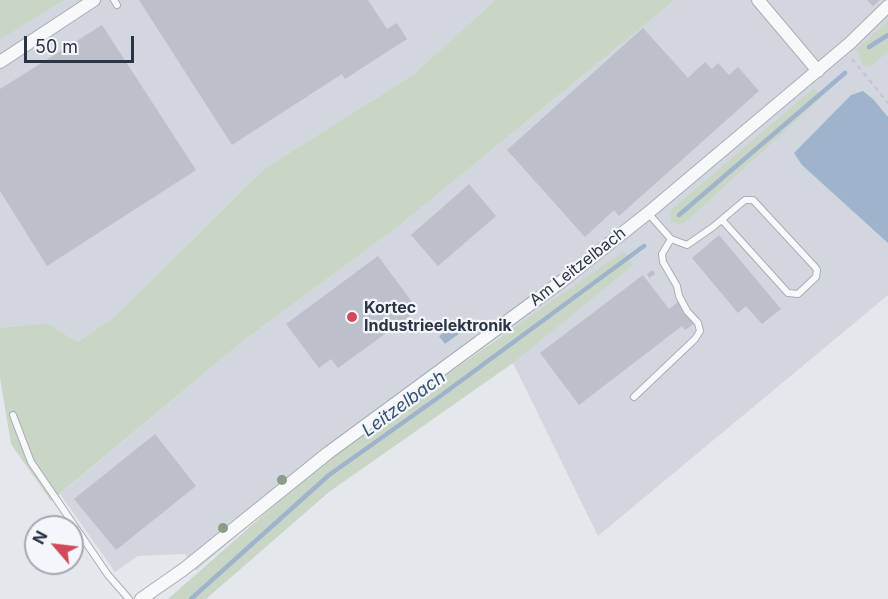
<!DOCTYPE html>
<style>
body{margin:0}
#map{position:relative;width:888px;height:599px;overflow:hidden;background:#e4e7ec;font-family:Inter,sans-serif}
canvas{display:block}
.north{position:absolute;left:24px;top:515px;width:60px;height:60px;box-sizing:border-box;background:#f4f6f9;border:2px solid #a4a8b1;border-radius:50%;rotate:298deg;font-size:16px;font-weight:700;line-height:24px;text-align:center;color:#2b3445}
.north::after{content:'';display:block;margin:auto;width:21px;height:27px;background:#d1495b;clip-path:polygon(50% 0,100% 100%,50% 72%,0 100%)}
.scale{position:absolute;left:24px;top:36px;width:110px;height:27px;box-sizing:border-box;border:3px solid #2b3445;border-top:0;padding-left:8px;font-size:18px;line-height:21px;white-space:nowrap;color:#2b3445;-webkit-text-stroke:4px #f4f6f9;paint-order:stroke}
</style>
<div id="map">
<canvas width="888" height="599"></canvas>
<div class="north">N</div>
<div class="scale">50 m</div>
</div>
<script>
const ctx = document.querySelector('canvas').getContext('2d');
ctx.lineJoin = 'round';
function fillPath(path, color) {
  ctx.fillStyle = color;
  ctx.fill(path, 'evenodd');
}
function toPath(rows) {
  const path = new Path2D();
  for (const r of rows) {
    path.moveTo(r[0], r[1]);
    for (let i = 2; i < r.length; i += 2) path.lineTo(r[i], r[i + 1]);
  }
  return path;
}
function stroke(path, color, width, dash) {
  ctx.strokeStyle = color;
  ctx.lineWidth = width;
  ctx.lineCap = dash ? 'butt' : 'round';
  ctx.setLineDash(dash || []);
  ctx.stroke(path);
}
function write(font, color, halo, rows, align = 'center') {
  ctx.font = font + ' Inter,sans-serif';
  ctx.lineWidth = 4.5;
  ctx.setLineDash([]);
  ctx.textBaseline = 'middle';
  ctx.strokeStyle = halo;
  ctx.fillStyle = color;
  for (const [text, x, y, turn = 0] of rows) {
    ctx.save();
    ctx.translate(x, y);
    ctx.rotate((+turn || 0) * Math.PI / 180);
    ctx.textAlign = isNaN(turn) ? turn : align;
    if (halo) ctx.strokeText(text, 0, 0);
    ctx.fillText(text, 0, 0);
    ctx.restore();
  }
}
const built = toPath([
 [65,0,495,0,414,74,264,169,115,316,78,342,47,323,0,328,0,40],
 [675,0,888,0,888,295,598,536,513,363,503,334,331,455,196,571,185,554,138,556,115,572,60,494,243,341,400,225]
]);
const green = toPath([
 [0,0,65,0,0,40],
 [495,0,675,0,400,225,243,341,51,501,11,444,0,378,0,328,47,323,78,342,115,316,264,169,414,74],
 [888,21,888,51,870,67,863,65,857,49],
 [814,88,822,97,682,225,671,222,671,210],
 [624,251,633,265,513,363,329,492,206,599,168,599,331,455]
]);
const water = toPath([
 [863,91,873,99,888,117,888,243,802,165,794,153,851,95],
 [462,319,468,327,445,344,439,336]
]);
const stream = toPath([
 [869,47,888,35],
 [679,215,845,73],
 [191,599,329,475,439,397,644,246]
]);
const building = toPath([
 [139,0,368,0,387,29,397,23,407,39,345,79,342,74,232,145],
 [867,0,880,0,873,6],
 [102,25,196,170,47,266,0,191,0,89],
 [643,28,688,78,705,62,712,69,718,63,729,75,738,67,759,91,619,216,614,210,585,237,507,150],
 [469,184,496,216,438,266,411,235],
 [719,235,781,309,762,324,746,306,738,313,692,258],
 [378,256,418,310,338,368,331,359,319,368,286,324],
 [653,270,655,274,649,278,647,274],
 [643,275,669,309,679,301,695,323,685,330,682,326,579,405,540,353],
 [155,434,196,486,116,550,74,499]
]);
const path = toPath([
 [852,59,888,103]
]);
const service = toPath([
 [114,0,117,5],
 [648,213,671,239,687,245,713,227,745,200,753,200,815,267,817,270,816,277,798,294,788,293,722,220],
 [634,397,695,339,700,331,698,323,687,311,679,296,677,286,663,262,662,254,671,239],
 [13,415,31,462,108,575,129,599]
]);
const minor = toPath([
 [758,0,818,71],
 [0,62,94,0],
 [141,599,184,569,328,453,562,281,648,213,850,43,888,6]
]);
const trees = [
 [282,480],
 [223,528]
];
const markers = [
 [352,317,6,"#d1495b"]
];
const streetNames = [
 ["Am Leitzelbach",578,267,-38]
];
const poiNames = [
 ["Kortec",364,308],
 ["Industrieelektronik",364,326]
];
const waterNames = [
 ["Leitzelbach",404,404,-36]
];
fillPath(built, '#d2d6de');
fillPath(green, '#c9d6c5');
fillPath(water, '#9fb4cc');
stroke(stream, '#9fb4cc', 4.5);
fillPath(building, '#bbc0ca');
stroke(service, '#a9aeb7', 8);
stroke(minor, '#a9aeb7', 14);
stroke(path, '#c2c5cb', 2, [4.5, 4.5]);
stroke(service, '#f7f8fa', 6);
stroke(minor, '#f7f8fa', 12);
ctx.fillStyle = '#899d89';
for (const [x, y] of trees) {
  ctx.beginPath();
  ctx.arc(x, y, 5, 0, 2 * Math.PI);
  ctx.fill();
}
for (const [x, y, r, color] of markers) {
  const dot = new Path2D();
  dot.arc(x, y, r, 0, 2 * Math.PI);
  ctx.fillStyle = color;
  ctx.fill(dot);
  stroke(dot, '#f4f6f9', 2);
}
write('16px', '#2b3445', '#f4f6f9', streetNames);
write('bold 16px', '#2b3445', '#f4f6f9', poiNames, 'left');
write('italic 18px', '#34527a', '#f4f6f9', waterNames);
</script>
